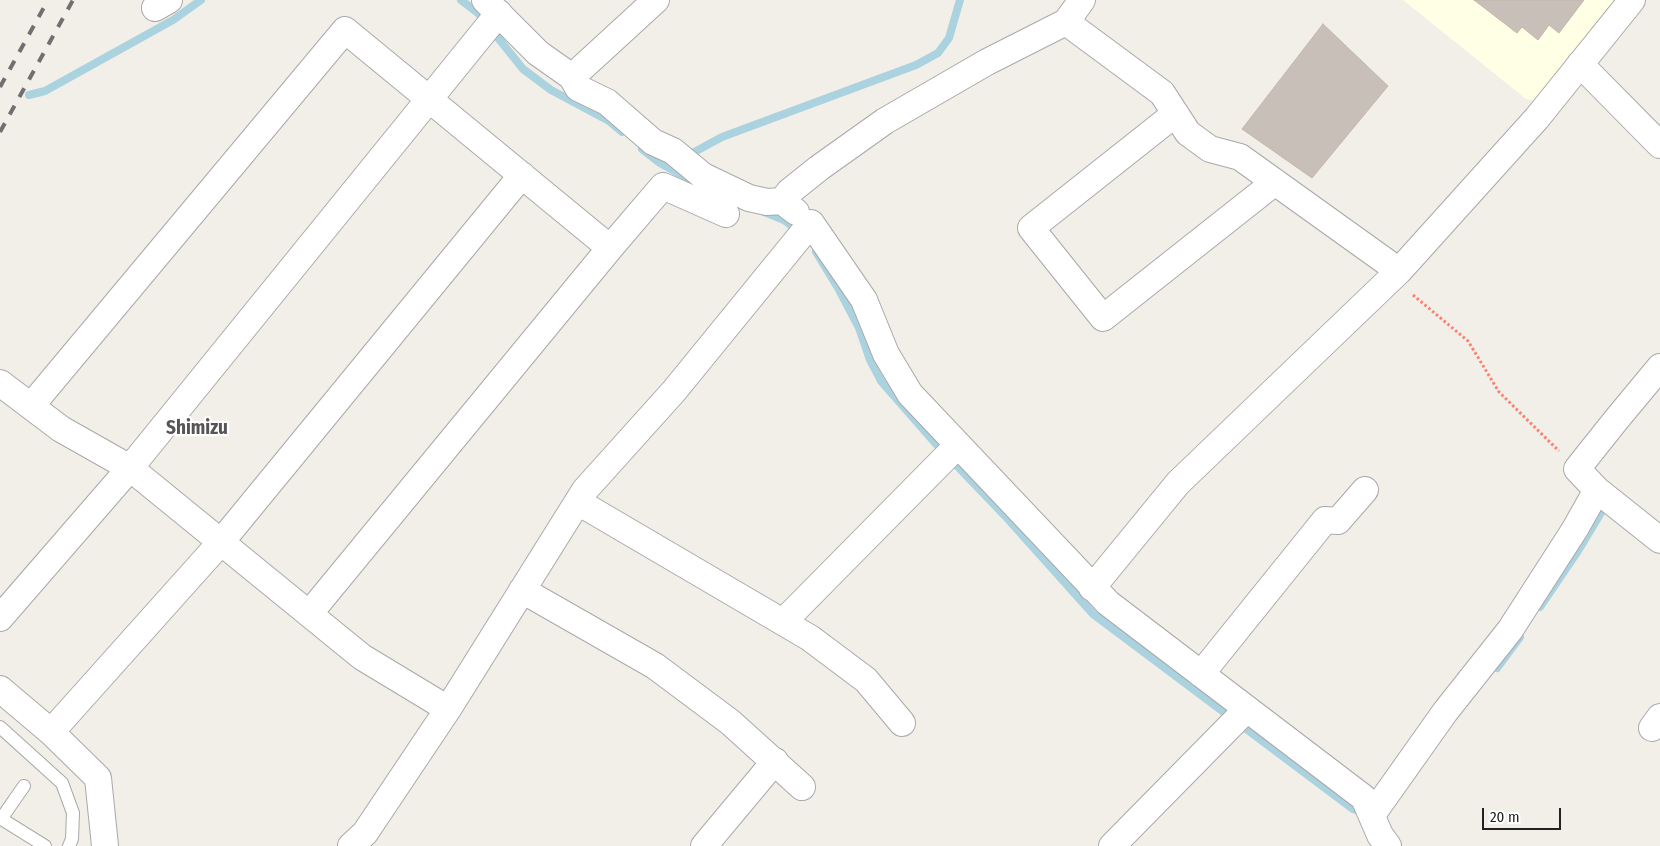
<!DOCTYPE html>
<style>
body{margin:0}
#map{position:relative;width:1660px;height:846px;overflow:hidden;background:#f2efe9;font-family:"Fira Sans Condensed",sans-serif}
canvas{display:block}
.scale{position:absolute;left:1482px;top:808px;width:79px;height:22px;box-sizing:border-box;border:2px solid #222;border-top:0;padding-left:6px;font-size:15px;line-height:18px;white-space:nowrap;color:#222;-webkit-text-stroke:4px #fff;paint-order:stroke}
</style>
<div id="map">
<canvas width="1660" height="846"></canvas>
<div class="scale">20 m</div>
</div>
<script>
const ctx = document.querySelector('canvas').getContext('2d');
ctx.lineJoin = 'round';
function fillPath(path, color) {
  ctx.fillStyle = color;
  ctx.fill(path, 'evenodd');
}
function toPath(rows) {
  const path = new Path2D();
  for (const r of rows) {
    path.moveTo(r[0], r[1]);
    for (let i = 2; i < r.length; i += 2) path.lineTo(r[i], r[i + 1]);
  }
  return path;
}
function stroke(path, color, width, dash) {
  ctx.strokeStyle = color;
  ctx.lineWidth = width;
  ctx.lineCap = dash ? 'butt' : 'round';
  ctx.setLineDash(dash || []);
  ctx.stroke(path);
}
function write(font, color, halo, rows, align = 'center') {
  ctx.font = font + ' "Fira Sans Condensed",sans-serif';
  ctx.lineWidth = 4.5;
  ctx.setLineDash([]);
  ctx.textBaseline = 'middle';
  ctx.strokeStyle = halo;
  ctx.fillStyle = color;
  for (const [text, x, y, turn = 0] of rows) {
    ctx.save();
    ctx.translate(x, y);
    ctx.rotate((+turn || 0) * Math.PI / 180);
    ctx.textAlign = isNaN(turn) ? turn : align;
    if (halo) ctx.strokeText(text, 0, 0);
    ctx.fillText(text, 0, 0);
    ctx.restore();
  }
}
const education = toPath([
 [1403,0,1618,0,1536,101,1526,99]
]);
const stream = toPath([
 [461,0,478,13,523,69,551,90,609,121,622,132],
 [29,95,45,91,173,20,201,0],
 [642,149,660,163,691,180],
 [687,156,722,137,916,65,938,53,949,38,960,0],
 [764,212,784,220,799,232],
 [816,252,838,288,859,328,870,360,881,381,937,445,1007,518,1093,614,1353,809,1356,810],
 [1540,607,1578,551,1607,503],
 [1497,668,1520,637]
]);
const building = toPath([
 [1474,0,1584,0,1559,33,1549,25,1538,40,1522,27,1517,33,1474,0],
 [1323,24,1388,86,1312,178,1242,129,1323,24]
]);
const path = toPath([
 [1413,295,1468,341,1499,392,1559,451]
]);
const lane = toPath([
 [0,727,62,783,73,813,72,839,69,846],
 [0,818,45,846],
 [1,819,24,786]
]);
const street = toPath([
 [485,0,538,53,572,77,656,0],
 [1082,0,1066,22,1162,93,1188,133,1210,149,1240,157,1399,271],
 [155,8,169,0],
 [1580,64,1660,145],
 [572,77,578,88,607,102,653,142,673,151,703,176,749,198,767,202,782,201,796,212],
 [1175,114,1031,228,1103,318,1275,182],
 [782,201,789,192,819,168,885,121,987,62,1066,22],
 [0,383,61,429,130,468,362,657,448,709],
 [31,406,345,30,610,248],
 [1597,490,1660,540],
 [578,502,810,638,866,680,902,723],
 [1092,588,1178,483,1399,271,1537,118,1632,0],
 [522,590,655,666,730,722,802,787],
 [309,614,610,248,663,186,726,214],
 [0,618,130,468,499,13],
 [783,622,958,445],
 [1201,674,1325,520,1338,521,1365,490],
 [0,689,51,732,98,778,105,846],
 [1652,728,1660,717],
 [51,732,221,542,522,175],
 [1372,815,1445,712,1510,630,1575,529,1597,490,1577,469,1616,420,1660,367],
 [351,846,365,833,448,709,585,490,674,391,811,223,864,300,886,354,910,394,1108,603,1364,798,1380,835,1388,846],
 [704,846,775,761],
 [1112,846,1247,709]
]);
const rail = toPath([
 [0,87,48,0],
 [0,132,73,0]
]);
const quarterNames = [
 ["Shimizu",197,429]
];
fillPath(education, '#ffffe5');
stroke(stream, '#aad3df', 8);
fillPath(building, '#c7bfb8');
stroke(building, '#c4b6ab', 1);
stroke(lane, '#a9a9a9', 14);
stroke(street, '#a9a9a9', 28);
stroke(path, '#fa8072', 3, [2.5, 2.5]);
stroke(lane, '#fff', 12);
stroke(street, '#fff', 26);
stroke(rail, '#707070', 4, [10, 10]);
write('bold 19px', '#555', '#fff', quarterNames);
</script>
